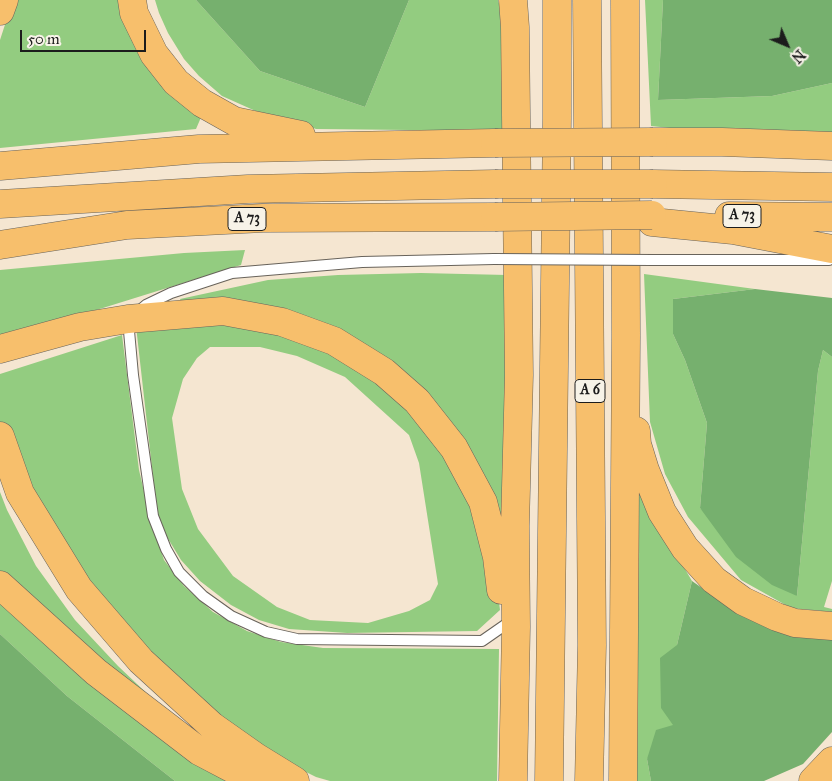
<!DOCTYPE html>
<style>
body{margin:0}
#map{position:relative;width:832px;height:781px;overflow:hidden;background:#f5e6d1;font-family:"IM FELL Great Primer",serif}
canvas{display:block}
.north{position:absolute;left:762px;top:20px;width:50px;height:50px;-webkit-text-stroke:4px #f7f3e8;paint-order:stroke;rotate:135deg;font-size:14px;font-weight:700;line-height:20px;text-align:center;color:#1c1c1c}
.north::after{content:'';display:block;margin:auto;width:18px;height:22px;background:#1c1c1c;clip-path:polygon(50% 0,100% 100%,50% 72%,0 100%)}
.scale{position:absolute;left:20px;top:30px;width:126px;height:22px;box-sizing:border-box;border:2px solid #1c1c1c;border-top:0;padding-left:6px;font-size:15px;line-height:18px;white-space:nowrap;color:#1c1c1c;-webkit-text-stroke:4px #f7f3e8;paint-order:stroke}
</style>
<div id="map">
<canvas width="832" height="781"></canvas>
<div class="north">N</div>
<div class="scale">50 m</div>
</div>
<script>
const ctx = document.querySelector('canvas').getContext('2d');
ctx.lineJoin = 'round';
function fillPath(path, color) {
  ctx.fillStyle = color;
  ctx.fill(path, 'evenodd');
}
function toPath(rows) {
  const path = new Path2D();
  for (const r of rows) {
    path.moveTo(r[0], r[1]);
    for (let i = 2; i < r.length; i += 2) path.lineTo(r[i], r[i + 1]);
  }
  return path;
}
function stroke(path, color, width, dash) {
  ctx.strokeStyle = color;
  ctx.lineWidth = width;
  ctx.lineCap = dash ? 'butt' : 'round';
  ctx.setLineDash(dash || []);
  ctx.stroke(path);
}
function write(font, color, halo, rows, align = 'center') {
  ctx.font = font + ' "IM FELL Great Primer",serif';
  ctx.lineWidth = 4;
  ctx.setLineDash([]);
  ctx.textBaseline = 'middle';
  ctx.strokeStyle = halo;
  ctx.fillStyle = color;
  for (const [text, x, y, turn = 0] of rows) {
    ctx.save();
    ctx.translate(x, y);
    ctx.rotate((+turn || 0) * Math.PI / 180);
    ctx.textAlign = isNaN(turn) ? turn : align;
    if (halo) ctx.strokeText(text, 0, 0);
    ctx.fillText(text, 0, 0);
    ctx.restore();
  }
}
const green = toPath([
 [13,0,130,0,202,115,196,129,0,148,0,40],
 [155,0,196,0,260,71,365,107,409,0,498,0,505,26,504,131,316,129,294,121,269,117,222,96,199,76,184,59,168,33,159,13],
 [645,0,663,0,658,100,772,96,832,83,832,145,651,126],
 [245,250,241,265,0,340,0,270,184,253],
 [421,273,507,275,506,535,390,363,183,308,180,299,268,280,338,275],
 [644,274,755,289,673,299,673,334,685,360,707,423,700,508,797,596,818,371,823,350,832,357,832,581,824,607,832,609,832,612,791,608,741,580,688,517,665,474,650,422],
 [227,322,309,343,381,382,447,448,493,556,500,610,477,631,347,633,289,629,259,620,231,605,200,581,181,560,167,537,157,512,136,326],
 [210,347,260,347,297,356,345,377,409,435,419,463,438,584,430,600,409,611,368,623,310,620,277,607,233,576,198,529,182,489,172,418,183,379,197,358],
 [122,335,139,470,150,517,164,560,184,586,213,612,247,631,281,642,323,648,499,649,497,781,330,781,316,777,270,754,194,704,68,565,0,426,0,374],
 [639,478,653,515,692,581,677,645,674,725,647,759,651,781,632,781],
 [0,492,7,510,36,566,75,620,118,666,175,720,0,576],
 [0,601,233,781,175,781,67,696,0,634]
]);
const forest = toPath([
 [196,0,409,0,365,107,260,71],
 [663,0,832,0,832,83,772,96,658,100],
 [755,289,832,298,832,357,823,350,818,371,797,596,772,585,736,557,700,508,707,423,685,360,673,334,673,299],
 [692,581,742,616,794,635,832,638,832,732,803,764,764,781,651,781,647,759,656,730,673,725,661,708,660,658,677,645],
 [0,634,67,696,175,781,0,781]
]);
const service = toPath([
 [652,260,829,260],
 [139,311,146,305,171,293,232,273,362,262,494,259],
 [128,320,133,375,153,516,166,549,179,572,203,596,231,616,266,632,297,639,482,641,505,625]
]);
const motorway = toPath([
 [132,0,134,13,154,54,176,82,202,103,234,121,301,135],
 [513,0,515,27,519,375,515,526,516,627,513,781],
 [587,0,592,645,589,781],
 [0,11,4,0],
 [653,142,722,142,832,146],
 [0,166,199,149,495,143],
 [653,184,832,187],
 [0,204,248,189,495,184],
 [729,216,832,217],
 [652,222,733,230,832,249],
 [0,245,127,225,263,218,495,217],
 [0,349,80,327,128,319,223,311,282,322,334,341,384,372,417,401,454,448,483,502,497,557,501,590],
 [636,431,637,444,645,470,662,512,685,548,714,580,743,601,777,617,795,623,832,626],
 [0,436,20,493,79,589,141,661,212,726,256,757,295,781],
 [0,585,96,672,199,751,256,781],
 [549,781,557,118,557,0],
 [623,781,626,336,625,0],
 [813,781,832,761]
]);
const serviceBridge = toPath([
 [494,259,652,260]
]);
const motorwayBridge = toPath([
 [495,143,653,142],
 [495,184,653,184],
 [495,217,652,215]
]);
const shields = [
 [742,216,38],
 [247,219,38],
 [590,391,30]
];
const shieldNames = [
 ["A 73",742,216],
 ["A 73",247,219],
 ["A 6",590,391]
];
fillPath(green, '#93cc80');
fillPath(forest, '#76b06e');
stroke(service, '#68635b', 12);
stroke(motorway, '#68635b', 29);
stroke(service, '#fff', 10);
stroke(motorway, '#f7bf6c', 28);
stroke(serviceBridge, '#68635b', 12, []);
stroke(motorwayBridge, '#68635b', 29, []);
stroke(serviceBridge, '#fff', 10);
stroke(motorwayBridge, '#f7bf6c', 28);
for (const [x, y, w] of shields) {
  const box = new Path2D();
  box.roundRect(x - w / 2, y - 11.5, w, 23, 4);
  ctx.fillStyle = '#f7f3e8';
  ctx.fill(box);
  stroke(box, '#1c1c1c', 1);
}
write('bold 14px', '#1c1c1c', null, shieldNames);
</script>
